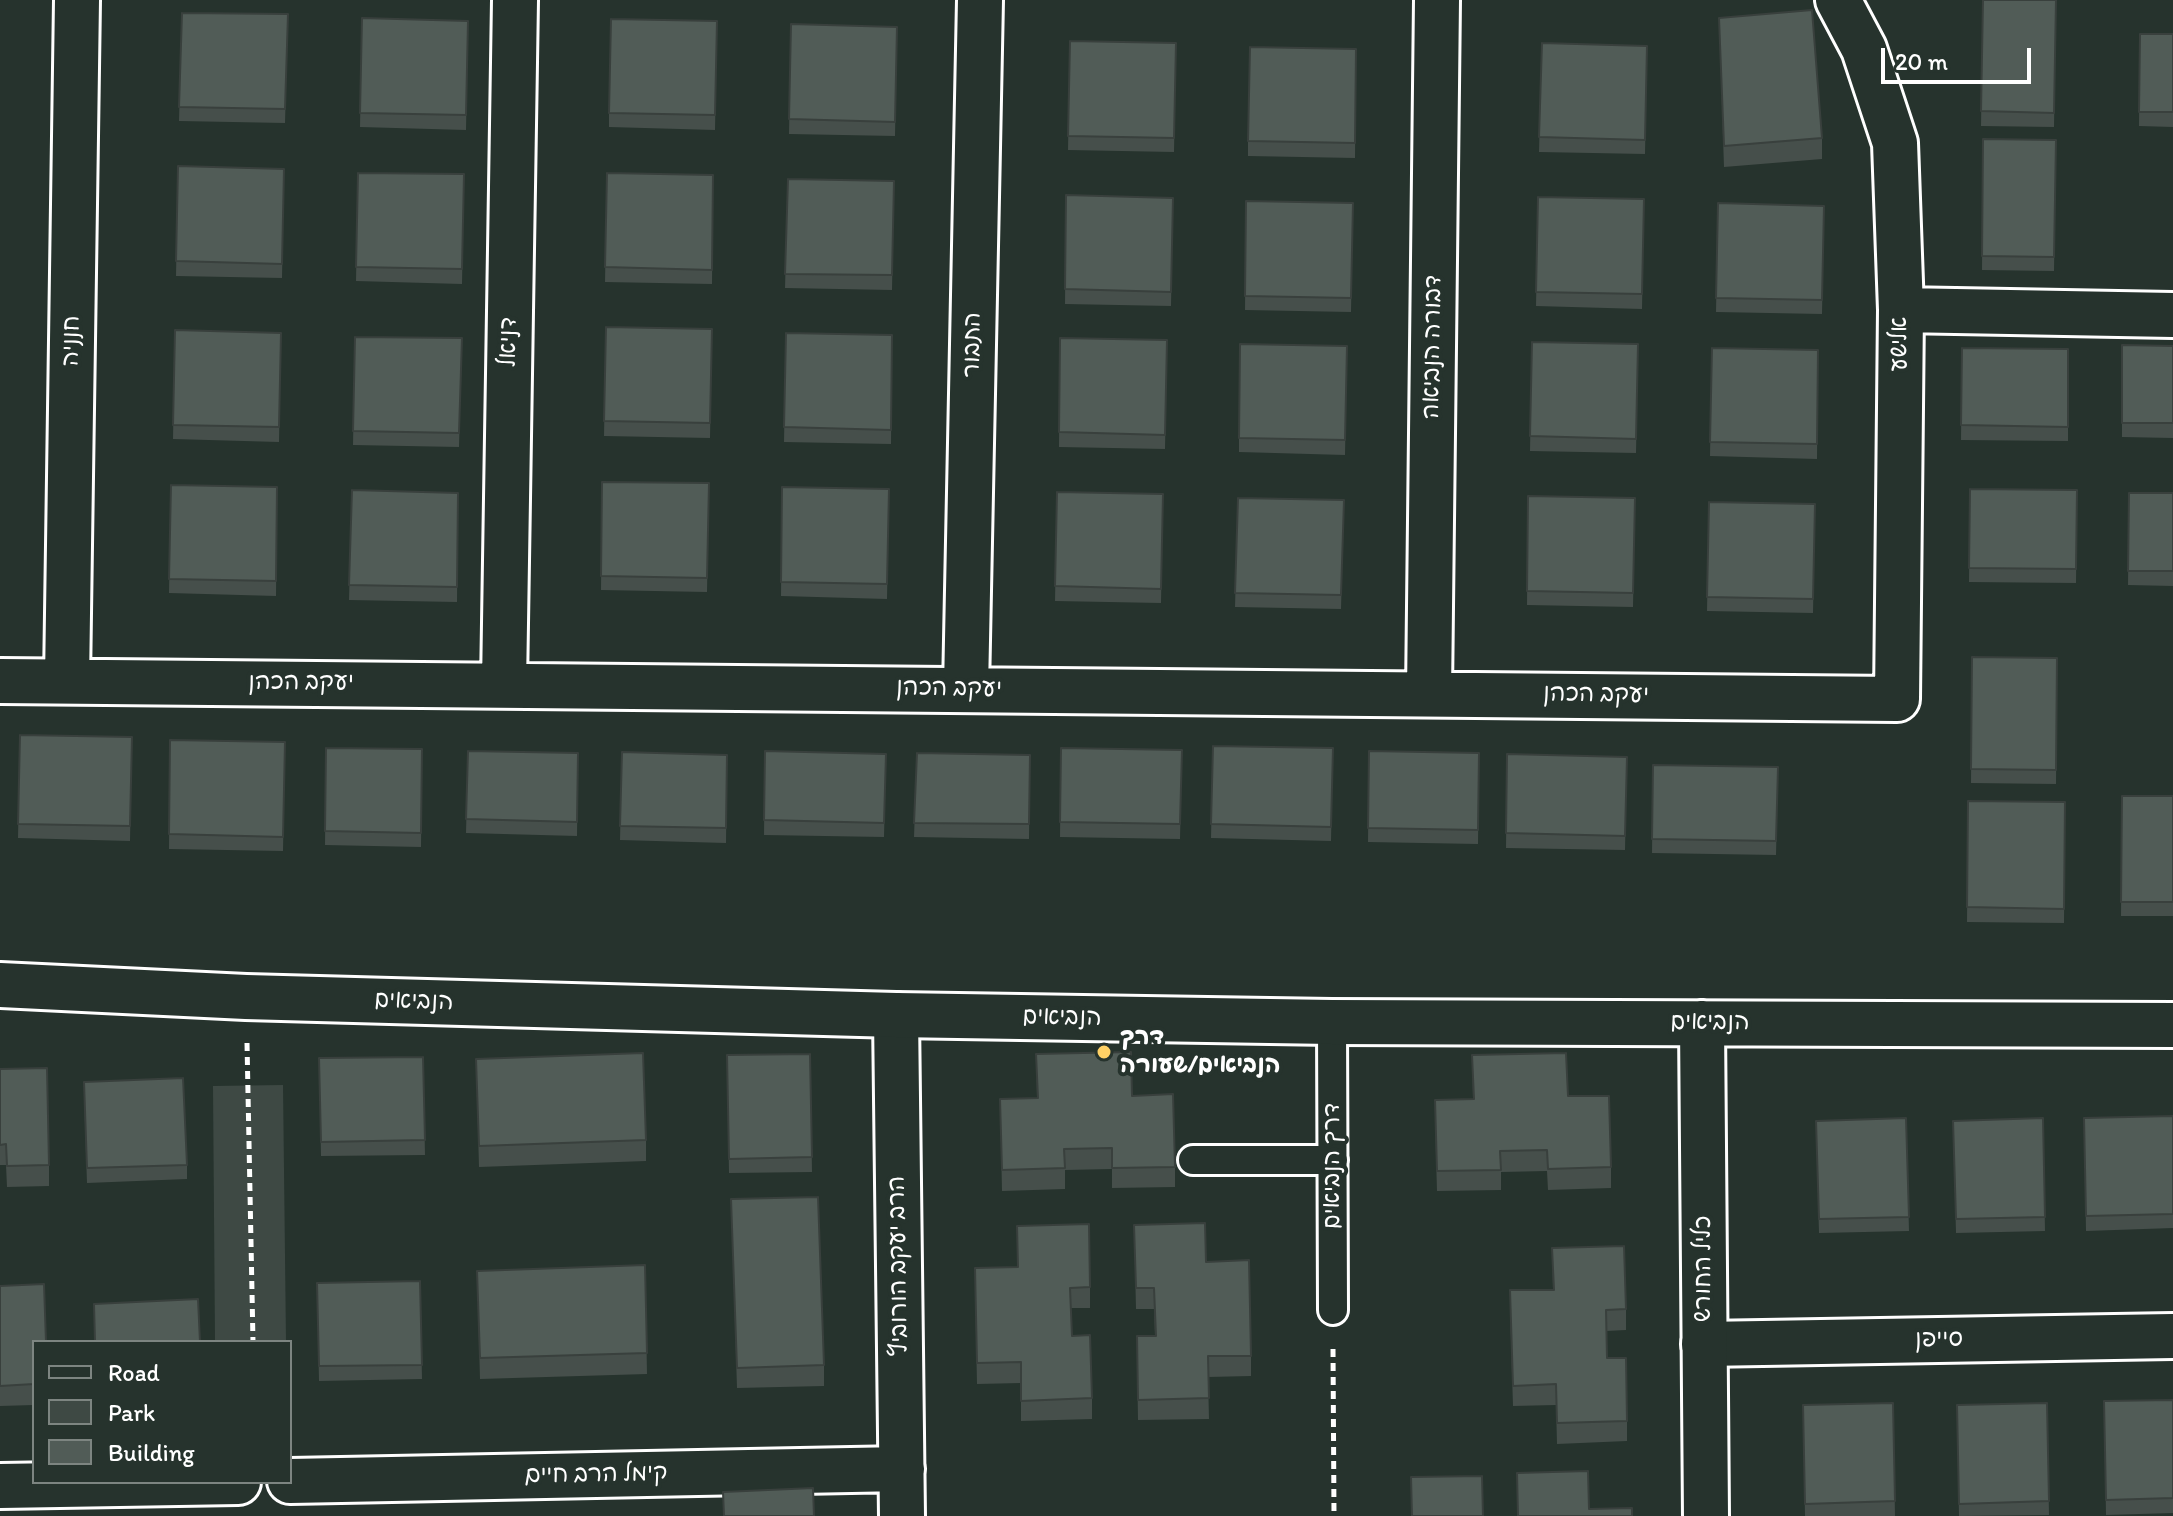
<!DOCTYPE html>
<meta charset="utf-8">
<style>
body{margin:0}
#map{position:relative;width:2173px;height:1516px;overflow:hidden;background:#26332d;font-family:Itim,sans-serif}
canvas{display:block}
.legend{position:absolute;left:32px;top:1340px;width:260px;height:144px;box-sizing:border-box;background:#26332d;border:2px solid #7d8581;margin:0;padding:10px 14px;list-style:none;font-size:24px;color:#fff}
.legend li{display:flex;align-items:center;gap:16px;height:40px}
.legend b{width:40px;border:2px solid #7d8581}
.scale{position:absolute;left:1881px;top:48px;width:150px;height:36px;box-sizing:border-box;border:4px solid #fff;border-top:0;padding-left:10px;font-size:24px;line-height:28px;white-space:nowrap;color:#fff;-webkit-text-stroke:6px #26332d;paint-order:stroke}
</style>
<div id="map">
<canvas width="2173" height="1516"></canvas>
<ul class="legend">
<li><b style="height:10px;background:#26332d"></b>Road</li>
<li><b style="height:22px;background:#3e4944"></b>Park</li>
<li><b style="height:22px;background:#515c57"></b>Building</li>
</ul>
<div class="scale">20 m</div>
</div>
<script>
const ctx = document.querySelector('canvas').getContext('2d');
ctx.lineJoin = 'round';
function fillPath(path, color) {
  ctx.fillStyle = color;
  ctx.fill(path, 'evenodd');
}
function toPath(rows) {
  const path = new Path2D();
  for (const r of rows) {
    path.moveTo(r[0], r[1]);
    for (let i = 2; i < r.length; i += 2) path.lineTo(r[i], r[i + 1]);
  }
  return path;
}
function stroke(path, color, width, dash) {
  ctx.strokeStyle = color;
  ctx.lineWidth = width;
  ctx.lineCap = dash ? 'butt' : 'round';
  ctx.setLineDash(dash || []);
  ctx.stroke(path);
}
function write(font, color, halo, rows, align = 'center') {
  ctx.font = font + ' Itim,"Playpen Sans Hebrew",sans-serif';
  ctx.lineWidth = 8;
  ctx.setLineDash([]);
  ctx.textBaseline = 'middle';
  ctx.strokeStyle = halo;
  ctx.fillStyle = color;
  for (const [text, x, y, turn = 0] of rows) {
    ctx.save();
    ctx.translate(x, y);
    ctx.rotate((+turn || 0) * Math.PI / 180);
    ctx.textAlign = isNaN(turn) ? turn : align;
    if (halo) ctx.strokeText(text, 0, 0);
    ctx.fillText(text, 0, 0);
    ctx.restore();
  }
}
const green = toPath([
 [283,1085,286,1342,215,1342,213,1086]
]);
const path = toPath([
 [247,1043,253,1342],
 [1333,1349,1334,1516]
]);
const service = toPath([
 [1332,1022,1333,1310],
 [1193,1160,1333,1160]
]);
const minor = toPath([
 [1901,310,2173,315],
 [0,681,1897,699,1901,310,1895,143,1864,49,1838,0],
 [67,681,77,0],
 [504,685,515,0],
 [966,689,980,0],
 [1429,693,1437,0],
 [896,1015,902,1516],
 [1704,1344,2173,1336],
 [290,1481,902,1469],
 [0,1486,238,1482]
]);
const tertiary = toPath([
 [0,985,246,997,896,1015,1332,1022,2173,1025],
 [1702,1023,1706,1516]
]);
const wall = toPath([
 [1983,0,2056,0,2054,127,1981,126],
 [182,13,288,14,285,123,179,121],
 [362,18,468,21,466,130,360,127],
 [1719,18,1822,138,1822,159,1724,167],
 [717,21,715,130,609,127,609,113],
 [791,24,897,27,895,136,789,134],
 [2140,34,2173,34,2173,127,2139,126],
 [1070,41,1176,43,1174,152,1068,150],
 [1542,43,1647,46,1645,154,1539,152],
 [1356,49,1355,158,1248,156,1248,141],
 [1983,139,2056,140,2054,271,1982,270],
 [178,166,284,169,282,278,176,276],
 [358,173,464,174,462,284,356,281],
 [607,173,713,175,712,284,605,282],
 [788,179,894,181,892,290,785,288],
 [1066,195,1173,198,1171,306,1065,304],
 [1538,197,1644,199,1642,309,1536,306],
 [1246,201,1353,203,1351,312,1245,310],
 [1718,203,1824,206,1822,314,1716,312],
 [606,327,712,329,710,438,604,436],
 [175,330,281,333,279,442,173,439],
 [786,333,892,335,891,444,784,442],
 [355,337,462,338,459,447,353,445],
 [1060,338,1167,340,1165,449,1059,447],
 [1532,342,1638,344,1636,453,1530,451],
 [2122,345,2173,346,2173,438,2122,437],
 [1347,346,1345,455,1239,452,1239,438],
 [1712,348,1818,350,1817,459,1710,456],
 [1962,348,2068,349,2068,441,1961,440],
 [602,482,709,483,707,592,601,590],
 [171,485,277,487,276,596,169,593],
 [782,487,889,489,887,599,781,596],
 [1970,489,2077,490,2076,583,1969,582],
 [352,490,458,493,457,602,349,600],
 [1057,492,1163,494,1161,603,1055,601],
 [2129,493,2173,493,2173,586,2128,585],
 [1528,496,1635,498,1633,607,1527,605],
 [1238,498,1344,500,1341,609,1235,607],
 [1709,502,1815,504,1813,613,1707,611],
 [1972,657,2057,658,2056,784,1971,783],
 [20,735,132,737,130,841,18,838],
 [170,740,285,742,283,851,169,849],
 [1213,746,1333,748,1331,841,1211,838],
 [326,748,422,749,421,847,325,845],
 [1061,748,1182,750,1180,839,1060,837],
 [468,751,578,753,577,836,466,833],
 [765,751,886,754,884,837,764,835],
 [1369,751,1479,753,1478,844,1368,842],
 [622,752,727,755,726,843,620,840],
 [917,753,1030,755,1029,839,914,837],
 [1507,754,1627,757,1625,850,1506,848],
 [1653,765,1778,767,1776,855,1652,853],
 [2122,796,2173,796,2173,916,2121,916],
 [1968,801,2065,802,2064,923,1967,922],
 [810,1054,812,1172,729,1173,727,1055],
 [1036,1054,1132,1096,1175,1167,1175,1187,1112,1188,1112,1169,1065,1170,1065,1189,1002,1191,1000,1099,1037,1098],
 [1472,1055,1568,1096,1611,1167,1611,1188,1548,1190,1547,1171,1501,1172,1501,1190,1437,1191,1435,1121,1473,1099],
 [423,1057,425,1155,321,1156,319,1058],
 [476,1059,646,1140,646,1161,479,1167],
 [0,1069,49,1165,49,1186,7,1187,6,1165,0,1165],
 [84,1097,187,1165,187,1179,87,1183],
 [2173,1116,2173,1228,2086,1231,2084,1118],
 [1906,1118,1909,1231,1819,1233,1816,1121],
 [2043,1118,2045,1231,1956,1233,1953,1121],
 [731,1199,824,1365,824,1386,737,1388],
 [1134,1225,1206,1262,1251,1356,1251,1376,1208,1377,1209,1419,1138,1420,1137,1357,1155,1336,1154,1309,1136,1309],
 [1017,1226,1090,1287,1090,1308,1071,1308,1072,1336,1092,1398,1092,1419,1021,1421,1021,1383,977,1384,975,1289,1018,1267],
 [1552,1248,1626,1309,1626,1330,1606,1331,1607,1358,1627,1421,1627,1441,1557,1444,1556,1405,1513,1406,1510,1311,1553,1290],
 [645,1265,647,1374,480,1379,477,1271],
 [420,1281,422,1379,319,1381,317,1283],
 [0,1286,34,1342,34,1405,0,1406],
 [2173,1400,2173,1513,2106,1515,2104,1401],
 [1893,1403,1895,1516,1805,1516,1803,1405],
 [2047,1403,2049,1515,1959,1516,1957,1405]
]);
const building = toPath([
 [1983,0,2056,0,2054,113,1981,111,1983,0],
 [1812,10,1822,138,1724,146,1719,18,1812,10],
 [182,13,288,14,285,109,179,107,182,13],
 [362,18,468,21,466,115,360,113,362,18],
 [611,19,717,21,715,115,609,113,611,19],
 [791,24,897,27,895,122,789,119,791,24],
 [2140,34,2173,34,2173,112,2139,112,2140,34],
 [1070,41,1176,43,1174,138,1068,136,1070,41],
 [1542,43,1647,46,1645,140,1539,137,1542,43],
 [1250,47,1356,49,1355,143,1248,141,1250,47],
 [1983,139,2056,140,2054,257,1982,256,1983,139],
 [178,166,284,169,282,264,176,261,178,166],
 [358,173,464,174,462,269,356,267,358,173],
 [607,173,713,175,712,270,605,267,607,173],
 [788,179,894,181,892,275,785,274,788,179],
 [1066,195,1173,198,1171,292,1065,289,1066,195],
 [1538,197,1644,199,1642,294,1536,292,1538,197],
 [1246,201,1353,203,1351,298,1245,296,1246,201],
 [1718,203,1824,206,1822,300,1716,298,1718,203],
 [606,327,712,329,710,423,604,421,606,327],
 [175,330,281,333,279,427,173,425,175,330],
 [786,333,892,335,891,430,784,427,786,333],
 [355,337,462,338,459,433,353,431,355,337],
 [1060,338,1167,340,1165,435,1059,432,1060,338],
 [1532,342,1638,344,1636,439,1530,436,1532,342],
 [1240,344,1347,346,1345,440,1239,438,1240,344],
 [2122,345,2173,346,2173,423,2122,423,2122,345],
 [1712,348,1818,350,1817,444,1710,442,1712,348],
 [1962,348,2068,349,2068,427,1961,425,1962,348],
 [602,482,709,483,707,578,601,576,602,482],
 [171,485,277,487,276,581,169,579,171,485],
 [782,487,889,489,887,584,781,582,782,487],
 [1970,489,2077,490,2076,569,1969,568,1970,489],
 [352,490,458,493,457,587,349,585,352,490],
 [1057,492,1163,494,1161,589,1055,586,1057,492],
 [2129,493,2173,493,2173,571,2128,571,2129,493],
 [1528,496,1635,498,1633,593,1527,591,1528,496],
 [1238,498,1344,500,1341,595,1235,593,1238,498],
 [1709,502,1815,504,1813,599,1707,597,1709,502],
 [1972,657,2057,658,2056,770,1971,769,1972,657],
 [20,735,132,737,130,826,18,824,20,735],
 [170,740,285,742,283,837,169,834,170,740],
 [1213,746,1333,748,1331,827,1211,824,1213,746],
 [326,748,422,749,421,833,325,831,326,748],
 [1061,748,1182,750,1180,824,1060,822,1061,748],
 [468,751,578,753,577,822,466,819,468,751],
 [765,751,886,754,884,823,764,820,765,751],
 [1369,751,1479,753,1478,830,1368,828,1369,751],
 [622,752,727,755,726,828,620,826,622,752],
 [917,753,1030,755,1029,824,914,823,917,753],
 [1507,754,1627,757,1625,836,1506,833,1507,754],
 [1653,765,1778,767,1776,841,1652,839,1653,765],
 [2122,796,2173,796,2173,902,2121,902,2122,796],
 [1968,801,2065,802,2064,909,1967,907,1968,801],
 [1131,1052,1132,1096,1173,1094,1175,1167,1112,1168,1112,1148,1064,1149,1065,1168,1002,1170,1000,1099,1038,1098,1036,1054,1131,1052],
 [643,1053,646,1140,479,1146,476,1059,643,1053],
 [1566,1053,1568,1096,1609,1096,1611,1167,1548,1169,1547,1150,1500,1151,1501,1170,1437,1171,1435,1100,1474,1099,1472,1055,1566,1053],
 [810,1054,812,1157,729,1159,727,1055,810,1054],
 [423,1057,425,1140,321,1142,319,1058,423,1057],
 [47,1068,49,1165,7,1166,6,1144,0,1145,0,1069,47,1068],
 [183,1078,187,1165,87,1168,84,1082,183,1078],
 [2173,1116,2173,1214,2086,1216,2084,1118,2173,1116],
 [1906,1118,1909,1217,1819,1219,1816,1121,1906,1118],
 [2043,1118,2045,1217,1956,1219,1953,1121,2043,1118],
 [818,1197,824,1365,737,1368,731,1199,818,1197],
 [1205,1223,1206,1262,1249,1260,1251,1356,1208,1356,1209,1398,1138,1400,1137,1336,1156,1336,1154,1288,1136,1288,1134,1225,1205,1223],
 [1089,1224,1090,1287,1070,1288,1072,1336,1090,1335,1092,1398,1021,1401,1021,1362,977,1363,975,1268,1018,1267,1017,1226,1089,1224],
 [1624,1246,1626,1309,1606,1310,1607,1358,1626,1358,1627,1421,1557,1423,1556,1384,1513,1386,1510,1290,1554,1290,1552,1248,1624,1246],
 [645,1265,647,1353,480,1358,477,1271,645,1265],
 [420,1281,422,1365,319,1366,317,1283,420,1281],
 [44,1284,46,1342,34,1342,34,1384,0,1386,0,1286,44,1284],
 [198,1299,200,1342,95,1342,94,1304,198,1299],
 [2173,1400,2173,1498,2106,1500,2104,1401,2173,1400],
 [1893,1403,1895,1501,1805,1504,1803,1405,1893,1403],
 [2047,1403,2049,1501,1959,1504,1957,1405,2047,1403],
 [1588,1471,1589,1509,1632,1508,1632,1516,1518,1516,1517,1473,1588,1471],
 [1482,1476,1483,1516,1412,1516,1411,1477,1482,1476],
 [813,1488,814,1516,724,1516,723,1492,813,1488]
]);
const markers = [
 [1104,1052,8,"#ffd166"]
];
const streetNames = [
 ["חנניה",72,341,-89],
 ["דניאל",509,342,-89],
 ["אלישע",1900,344,-90],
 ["התבור",973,345,-89],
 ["דבורה הנביאה",1433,347,-89],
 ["יעקב הכהן",301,683],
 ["יעקב הכהן",949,689,1],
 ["יעקב הכהן",1596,695,1],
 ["הנביאים",414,1002,2],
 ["הנביאים",1062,1018,1],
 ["הנביאים",1710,1023],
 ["דרך הנביאים",1333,1166,-90],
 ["הרב יעקב הורוביץ",899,1266,-91],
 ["כליל החורש",1704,1269,-90],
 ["סייפן",1939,1340,-1],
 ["קימל הרב חיים",596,1475,-1]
];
const poiNames = [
 ["דרך",1120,1038],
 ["הנביאים/שעורה",1120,1066]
];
fillPath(green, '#3e4944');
stroke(service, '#fff', 34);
stroke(minor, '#fff', 50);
stroke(tertiary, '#fff', 50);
stroke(path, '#fff', 5, [8, 6]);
stroke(service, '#26332d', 28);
stroke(minor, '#26332d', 44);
stroke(tertiary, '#26332d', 44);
fillPath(wall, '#464f4b');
fillPath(building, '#515c57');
stroke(building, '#39403d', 2);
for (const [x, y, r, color] of markers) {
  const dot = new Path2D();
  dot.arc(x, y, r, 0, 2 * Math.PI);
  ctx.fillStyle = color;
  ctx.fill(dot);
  stroke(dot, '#26332d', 3);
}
write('24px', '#fff', '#26332d', streetNames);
write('bold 24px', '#fff', '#26332d', poiNames, 'left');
</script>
